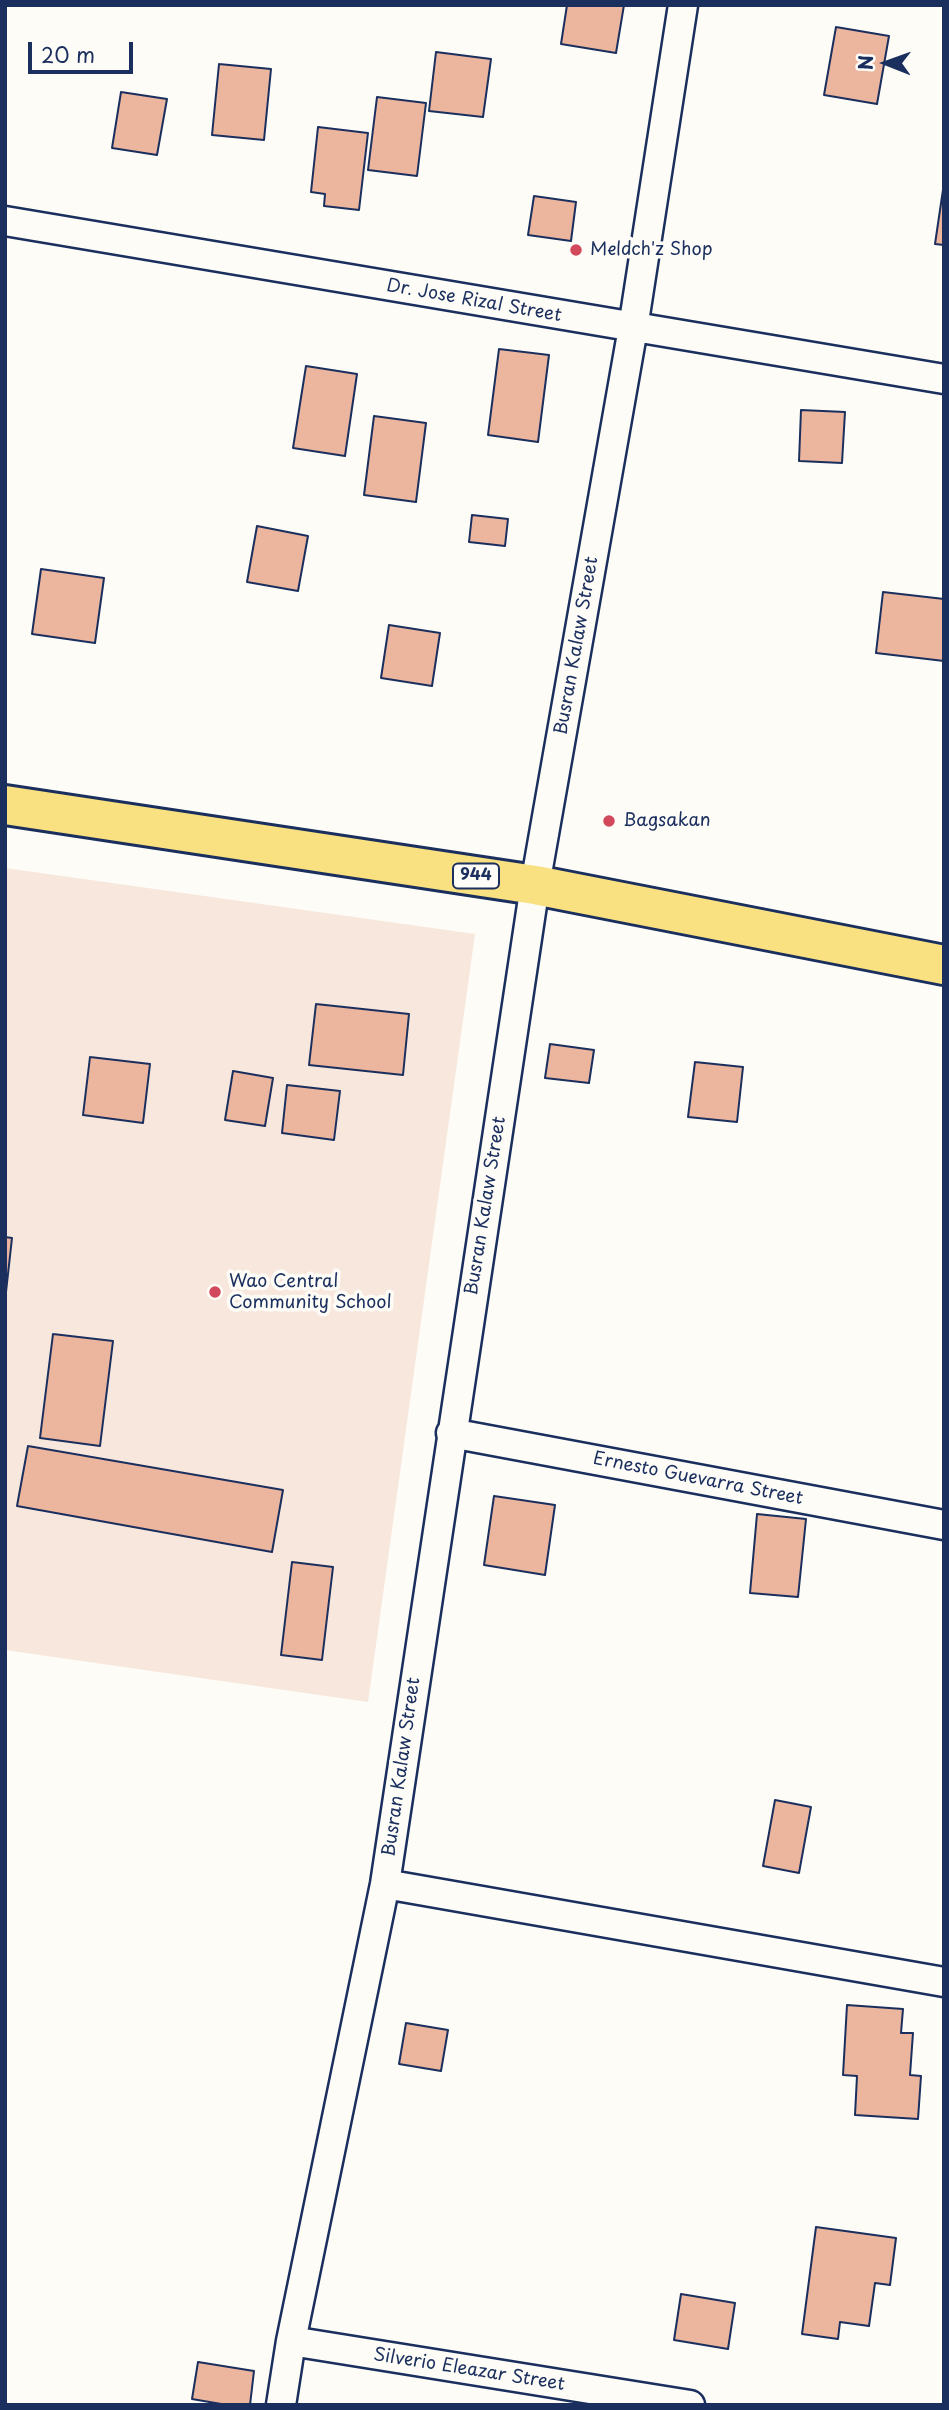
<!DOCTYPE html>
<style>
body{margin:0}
#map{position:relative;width:949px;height:2410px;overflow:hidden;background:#fdfcf7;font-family:"Playpen Sans",sans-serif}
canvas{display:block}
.frame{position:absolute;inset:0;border:7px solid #1b2f5e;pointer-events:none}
.north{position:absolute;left:851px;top:28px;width:70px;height:70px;-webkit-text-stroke:5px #fdfcf7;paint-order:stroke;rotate:271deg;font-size:19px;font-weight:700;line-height:28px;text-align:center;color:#1b2f5e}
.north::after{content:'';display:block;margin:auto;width:24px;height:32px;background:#1b2f5e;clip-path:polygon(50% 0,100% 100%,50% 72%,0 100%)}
.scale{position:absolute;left:28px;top:42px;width:105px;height:32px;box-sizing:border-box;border:4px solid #1b2f5e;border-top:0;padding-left:9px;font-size:21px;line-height:24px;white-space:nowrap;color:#1b2f5e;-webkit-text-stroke:5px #fdfcf7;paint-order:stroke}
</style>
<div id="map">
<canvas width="949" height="2410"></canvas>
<div class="frame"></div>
<div class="north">N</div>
<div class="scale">20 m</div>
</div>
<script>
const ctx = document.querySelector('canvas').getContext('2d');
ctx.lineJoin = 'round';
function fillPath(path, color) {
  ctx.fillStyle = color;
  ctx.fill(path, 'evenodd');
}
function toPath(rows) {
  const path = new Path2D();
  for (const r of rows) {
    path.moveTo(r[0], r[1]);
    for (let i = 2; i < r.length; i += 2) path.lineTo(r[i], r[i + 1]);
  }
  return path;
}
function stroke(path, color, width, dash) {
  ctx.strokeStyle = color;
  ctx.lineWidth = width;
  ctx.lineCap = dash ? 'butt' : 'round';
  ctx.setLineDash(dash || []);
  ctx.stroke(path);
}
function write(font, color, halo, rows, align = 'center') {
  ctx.font = font + ' "Playpen Sans",sans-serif';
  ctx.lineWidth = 7;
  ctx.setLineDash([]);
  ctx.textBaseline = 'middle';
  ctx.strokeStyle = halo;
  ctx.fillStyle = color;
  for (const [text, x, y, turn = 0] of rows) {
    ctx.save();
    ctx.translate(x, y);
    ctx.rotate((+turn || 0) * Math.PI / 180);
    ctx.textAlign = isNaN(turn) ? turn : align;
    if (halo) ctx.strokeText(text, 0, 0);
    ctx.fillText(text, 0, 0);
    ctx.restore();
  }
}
const built = toPath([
 [5,868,475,934,368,1702,5,1650]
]);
const building = toPath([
 [567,5,624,5,616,53,561,44,567,5],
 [836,27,889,36,877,104,824,95,836,27],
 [436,52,491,59,483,117,429,111,436,52],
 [219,64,271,69,264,140,212,135,219,64],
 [121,92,167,99,157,155,112,148,121,92],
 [377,97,426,103,417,176,368,170,377,97],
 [318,127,368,133,359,210,324,206,325,194,311,192,318,127],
 [944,183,944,245,935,244,944,183],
 [534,196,576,202,571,241,528,235,534,196],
 [499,349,549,355,538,442,488,435,499,349],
 [306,366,357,374,345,456,293,448,306,366],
 [801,410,845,412,842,463,799,461,801,410],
 [374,416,426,423,416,502,364,495,374,416],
 [472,515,508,519,505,546,469,542,472,515],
 [257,526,308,536,298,591,247,582,257,526],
 [41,569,104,578,95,643,32,634,41,569],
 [883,592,944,599,944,661,876,653,883,592],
 [389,625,440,633,432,686,381,678,389,625],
 [316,1004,409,1014,403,1075,309,1065,316,1004],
 [550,1044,594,1050,589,1083,545,1078,550,1044],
 [90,1057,150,1064,143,1123,83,1115,90,1057],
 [695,1062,743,1067,737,1122,688,1117,695,1062],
 [233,1071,273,1078,265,1126,225,1120,233,1071],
 [287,1085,340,1091,334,1140,282,1133,287,1085],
 [5,1237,12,1238,5,1301,5,1237],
 [53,1334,113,1341,100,1446,40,1438,53,1334],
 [28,1446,283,1490,272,1552,17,1506,28,1446],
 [494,1496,555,1505,545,1575,484,1565,494,1496],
 [757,1514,806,1519,798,1597,750,1593,757,1514],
 [292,1562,333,1567,322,1660,281,1655,292,1562],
 [775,1800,811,1807,799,1873,763,1866,775,1800],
 [847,2005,903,2009,901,2033,913,2033,910,2075,921,2076,918,2119,855,2115,857,2076,843,2075,847,2005],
 [406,2023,448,2030,441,2071,399,2064,406,2023],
 [816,2227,896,2238,890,2285,875,2283,869,2326,840,2322,838,2339,802,2334,816,2227],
 [681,2294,735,2303,728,2349,674,2340,681,2294],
 [198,2362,254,2371,250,2405,227,2405,192,2399,198,2362]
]);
const street = toPath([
 [5,221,944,379],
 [451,1433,944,1525],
 [385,1884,944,1982],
 [291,2341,690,2405],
 [281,2405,291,2341,385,1884,535,885,633,328,683,5]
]);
const primary = toPath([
 [5,805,535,885,944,965]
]);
const markers = [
 [576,250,7,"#d1495b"],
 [609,821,7,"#d1495b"],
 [215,1292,7,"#d1495b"]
];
const shields = [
 [476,876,46]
];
const shieldNames = [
 ["944",476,876]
];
const poiNames = [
 ["Meldch'z Shop",590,250],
 ["Bagsakan",623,821],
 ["Wao Central",229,1282],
 ["Community School",229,1303]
];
const streetNames = [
 ["Dr. Jose Rizal Street",474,301,10],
 ["Busran Kalaw Street",577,646,-80],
 ["Busran Kalaw Street",486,1206,-81],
 ["Ernesto Guevarra Street",698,1479,11],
 ["Busran Kalaw Street",402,1767,-82],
 ["Silverio Eleazar Street",469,2370,9]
];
fillPath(built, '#f8e7dc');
fillPath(building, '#ebb59e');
stroke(building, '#1b2f5e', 2);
stroke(street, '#1b2f5e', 33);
stroke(primary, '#1b2f5e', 44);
stroke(street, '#fdfcf7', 28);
stroke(primary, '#f9e181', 38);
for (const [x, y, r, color] of markers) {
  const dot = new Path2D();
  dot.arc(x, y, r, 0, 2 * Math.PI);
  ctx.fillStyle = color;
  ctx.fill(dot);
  stroke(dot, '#fdfcf7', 2.5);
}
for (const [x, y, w] of shields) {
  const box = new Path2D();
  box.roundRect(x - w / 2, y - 12.5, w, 25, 5);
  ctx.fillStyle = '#fdfcf7';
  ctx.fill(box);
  stroke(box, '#1b2f5e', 2);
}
write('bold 16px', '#1b2f5e', null, shieldNames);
write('18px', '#1b2f5e', '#fdfcf7', poiNames, 'left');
write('18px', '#1b2f5e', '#fdfcf7', streetNames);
</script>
